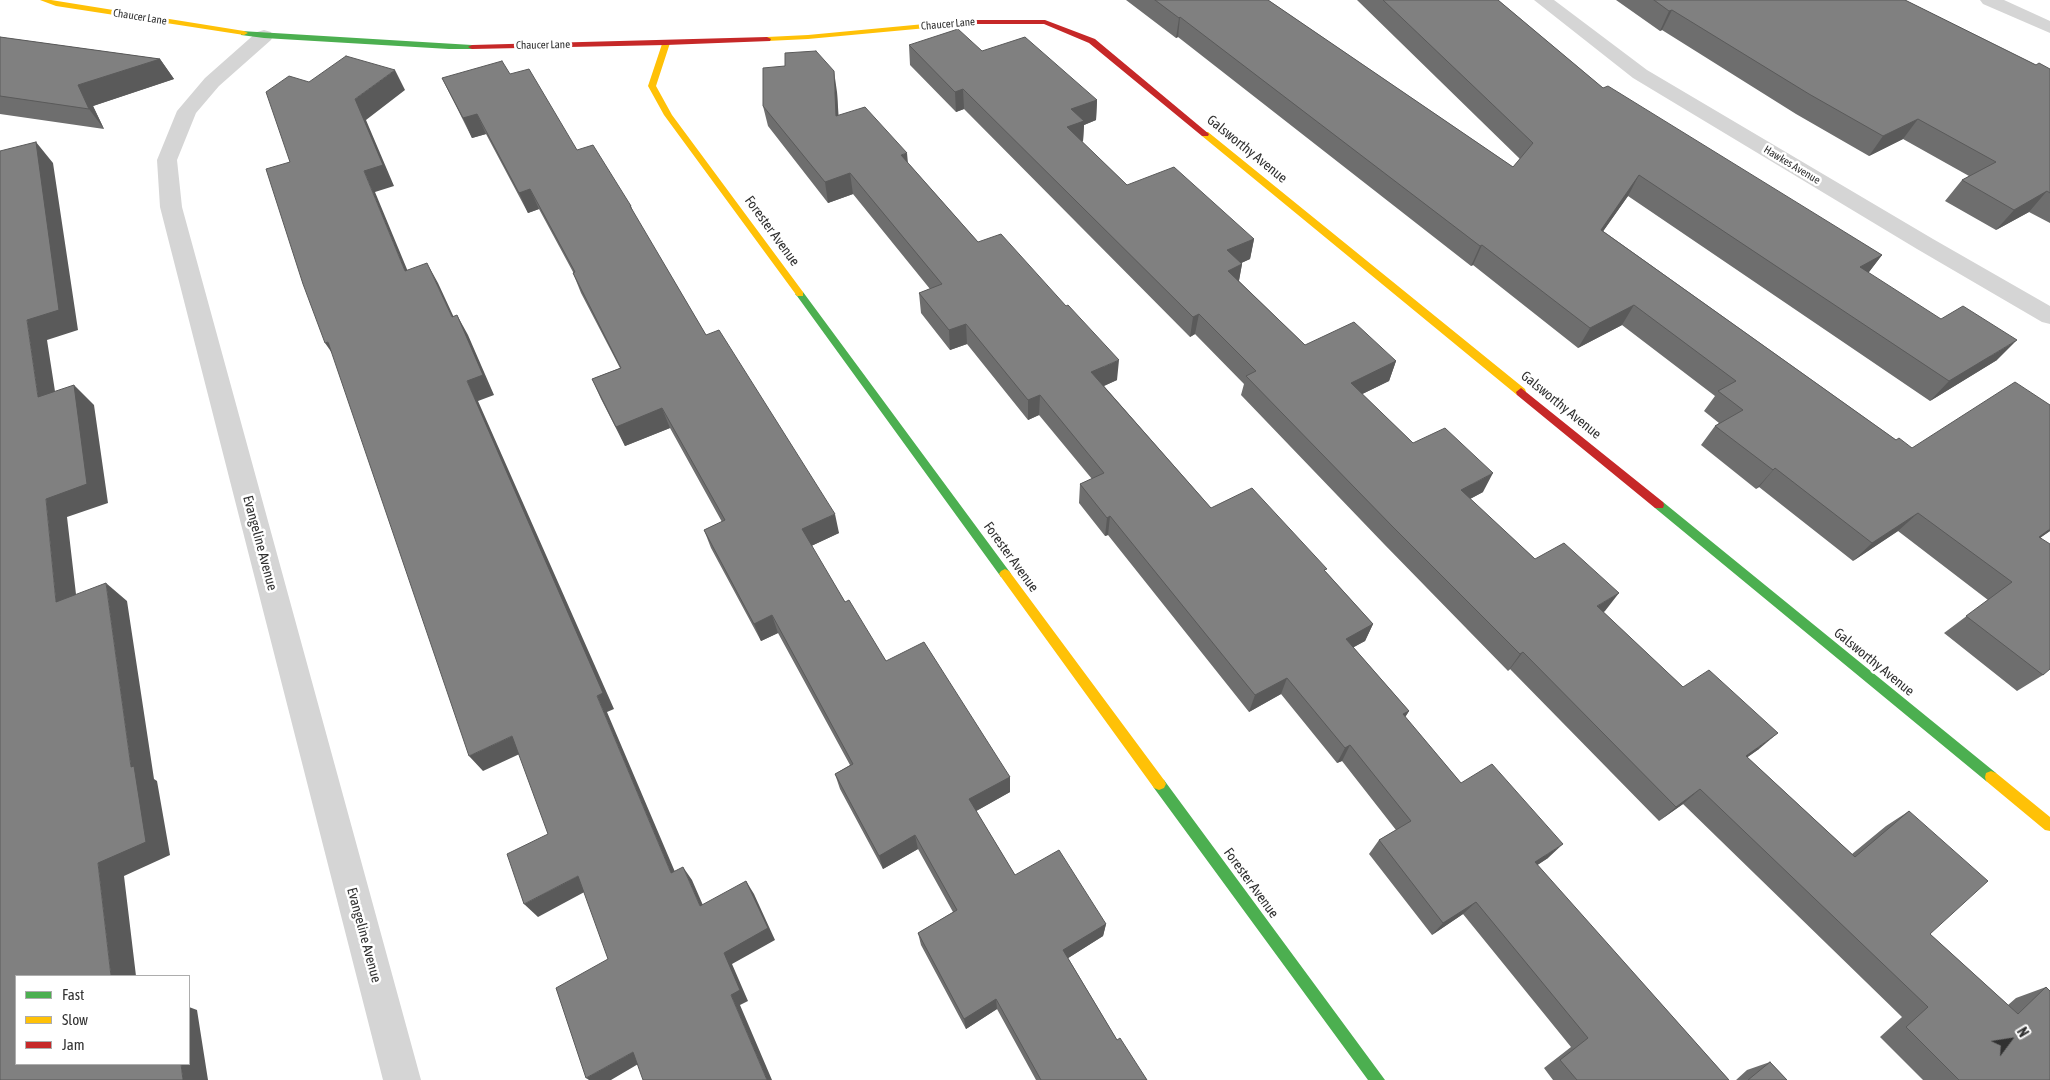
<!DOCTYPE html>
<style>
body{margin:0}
#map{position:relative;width:2050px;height:1080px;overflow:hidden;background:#fff;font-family:"Asap Condensed",sans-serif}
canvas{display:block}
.legend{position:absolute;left:15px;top:975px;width:175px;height:90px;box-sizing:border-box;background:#fff;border:1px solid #adadad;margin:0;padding:6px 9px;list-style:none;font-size:15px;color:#313131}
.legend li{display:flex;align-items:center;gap:10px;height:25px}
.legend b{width:25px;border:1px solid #adadad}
.north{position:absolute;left:1985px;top:1015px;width:50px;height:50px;-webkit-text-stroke:4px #fff;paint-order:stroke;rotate:59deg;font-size:14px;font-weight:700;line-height:20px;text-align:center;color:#313131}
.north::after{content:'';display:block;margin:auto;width:18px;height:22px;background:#313131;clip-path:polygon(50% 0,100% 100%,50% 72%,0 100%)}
</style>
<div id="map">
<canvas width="2050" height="1080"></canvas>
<ul class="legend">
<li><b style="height:6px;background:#4caf50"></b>Fast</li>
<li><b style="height:6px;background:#ffc107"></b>Slow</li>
<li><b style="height:6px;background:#c62828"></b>Jam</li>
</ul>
<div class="north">N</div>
</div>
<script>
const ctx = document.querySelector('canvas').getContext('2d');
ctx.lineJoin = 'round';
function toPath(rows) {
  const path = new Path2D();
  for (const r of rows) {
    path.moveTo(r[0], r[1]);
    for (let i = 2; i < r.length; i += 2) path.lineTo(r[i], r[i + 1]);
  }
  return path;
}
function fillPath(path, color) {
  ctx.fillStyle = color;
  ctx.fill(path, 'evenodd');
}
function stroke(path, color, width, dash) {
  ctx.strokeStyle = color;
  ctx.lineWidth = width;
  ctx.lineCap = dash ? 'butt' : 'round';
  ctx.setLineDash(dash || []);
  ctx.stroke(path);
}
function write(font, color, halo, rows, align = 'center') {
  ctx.font = font + ' "Asap Condensed",sans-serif';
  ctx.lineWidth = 5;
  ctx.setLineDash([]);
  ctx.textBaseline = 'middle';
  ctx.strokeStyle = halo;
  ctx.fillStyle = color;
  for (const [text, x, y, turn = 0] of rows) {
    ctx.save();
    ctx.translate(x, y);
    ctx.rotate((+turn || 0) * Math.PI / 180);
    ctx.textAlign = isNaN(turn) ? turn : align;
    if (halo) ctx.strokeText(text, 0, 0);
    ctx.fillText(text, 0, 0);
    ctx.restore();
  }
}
const street = toPath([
 [1534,0,1554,0,1647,70,1933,239,2050,306,2050,324,2042,322,1917,249,1633,78,1534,0],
 [1980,0,2004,0,2050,21,2050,33,1983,4,1980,0],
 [264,30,271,32,273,36,271,40,219,86,196,113,177,160,182,207,421,1080,383,1080,160,207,157,160,177,111,205,78,257,32,264,30]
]);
const fast = toPath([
 [241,31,472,45,476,47,472,49,449,49,264,38,241,35,241,31],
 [800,291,803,292,1009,571,1011,574,1009,577,1001,577,797,296,795,294,800,291],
 [1659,501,1663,502,1996,773,1997,777,1996,781,1991,783,1986,781,1655,508,1654,505,1655,502,1659,501],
 [1159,778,1164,780,1385,1080,1368,1080,1154,788,1152,784,1154,780,1159,778]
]);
const slow = toPath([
 [40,0,51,0,244,31,248,33,244,35,56,6,40,0],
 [967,20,971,22,970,24,808,39,767,41,763,39,767,37,808,35,967,20],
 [663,41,670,43,656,86,672,115,803,292,803,296,797,296,664,115,648,86,663,41],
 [1202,132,1208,132,1525,389,1526,392,1525,395,1517,395,1202,136,1202,132],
 [1005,569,1009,571,1164,780,1166,784,1164,788,1159,790,1154,788,1001,577,999,574,1001,571,1005,569],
 [1991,771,1996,773,2050,817,2050,831,2045,830,1986,781,1985,777,1986,773,1991,771]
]);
const jam = toPath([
 [964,20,1045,20,1095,39,1209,134,1208,136,1202,136,1089,43,1044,24,967,24,963,22,964,20],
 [767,37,771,39,770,41,666,45,472,49,468,47,472,45,767,37],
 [1521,388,1663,502,1664,505,1663,508,1655,508,1517,395,1516,392,1521,388]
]);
const wall = toPath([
 [1126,0,1268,0,1513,167,1520,159,1357,0,1498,0,1603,88,1882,255,1868,273,1997,360,1930,401,1628,196,1603,231,1896,440,1912,448,2050,531,2041,537,2043,675,2017,691,1944,633,1988,600,1898,531,1853,561,1759,487,1756,489,1701,445,1715,426,1719,423,1704,411,1715,396,1622,325,1578,348,1473,265,1471,266,1178,37,1176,38],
 [1616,0,1905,0,2036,65,2050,69,2050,223,2029,212,1996,230,1945,201,1962,180,1969,176,1903,139,1869,156,1796,114,1662,30,1660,31],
 [0,37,160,59,174,79,93,106,104,129,0,114],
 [909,45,982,51,1097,100,1096,120,1084,125,1083,141,1082,142,1127,185,1254,239,1250,259,1241,263,1242,264,1239,281,1305,345,1396,361,1389,381,1362,394,1413,443,1483,492,1470,499,1535,559,1605,611,1603,612,1683,687,1759,749,1747,757,1852,854,1886,826,1909,811,1930,934,2008,1005,2016,998,2046,987,2050,1080,1923,1080,1880,1037,1902,1017,1683,804,1659,821,1510,669,1508,671,1384,544,1241,395,1244,384,1195,334,1190,337,964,109,956,112,910,65],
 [510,74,577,150,631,206,634,214,706,335,839,533,811,546,845,602,886,661,1010,777,1010,792,976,811,1015,875,1106,924,1103,936,1068,958,1117,1040,1147,1080,1036,1080,997,1009,966,1029,921,945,918,933,953,912,918,849,883,869,840,789,835,774,850,765,778,633,761,641,711,548,704,530,722,522,670,428,625,446,601,399,592,379,620,368,581,293,573,273,573,272,539,209,528,213,486,134,472,138,442,78],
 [837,92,838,116,908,163,978,242,1117,380,1104,386,1211,508,1326,572,1373,624,1365,641,1353,647,1409,711,1405,717,1461,783,1548,858,1537,865,1729,1080,1553,1080,1544,1068,1571,1047,1463,914,1432,935,1369,854,1379,840,1396,830,1342,761,1337,763,1281,694,1249,712,1108,535,1105,536,1079,503,1080,484,1092,479,1039,415,1028,420,967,344,950,350,921,313,919,293,930,289,853,194,828,203,768,126,763,106],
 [1770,1062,1787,1080,1736,1080,1747,1070]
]);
const shadedWall = toPath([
 [1672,10,1662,30,1660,31,1669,11],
 [1180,17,1178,37,1176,38,1179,18],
 [160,59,174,79,93,106,104,129,89,109,78,85],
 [395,70,405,90,366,120,394,186,375,192,416,291,405,271,364,171,355,99],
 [834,71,837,92,840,137,836,116],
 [963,89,964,109,956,112,955,92],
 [1097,100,1096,120,1084,125,1083,141,1066,148,1067,127,1071,109],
 [477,114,486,134,472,138,463,118],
 [1918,119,1903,139,1869,156,1883,136],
 [36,142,53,163,78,330,47,340,59,417,38,397,27,320],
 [907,153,909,174,901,155],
 [850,173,853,194,828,203,825,182],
 [1639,175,1628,196,1590,250,1601,230],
 [530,189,539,209,528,213,519,193],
 [2047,191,2029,212,1996,230,2014,210],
 [1254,239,1250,259,1224,271,1227,250],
 [1482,245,1473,265,1471,266,1480,246],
 [1882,255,1866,276,1860,267],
 [427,263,438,283,463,337,452,317],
 [1242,264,1238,285,1228,271],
 [1634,305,1622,325,1578,348,1590,328],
 [1199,314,1195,334,1190,337,1193,317],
 [457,315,468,335,494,395,478,401,614,709,607,712,681,886,671,873,597,696,467,381],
 [966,324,967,344,950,350,949,330],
 [2017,340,1997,360,1930,401,1949,381],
 [328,342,339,363,325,343],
 [1119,360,1117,380,1090,392,1091,372],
 [1396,361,1389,381,1344,403,1351,383],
 [74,385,94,405,108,503,67,517,79,620,56,602,46,499],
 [1040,395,1039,415,1028,420,1028,400],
 [662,408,670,428,625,446,616,427],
 [1775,468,1759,487,1756,489,1773,470],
 [1493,473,1483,492,1451,509,1461,490],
 [1918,513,1898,531,1853,561,1872,543],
 [835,514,839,533,807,548,802,529],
 [1110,516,1108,535,1105,536,1107,518],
 [2050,529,2050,531,2016,555,2039,537],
 [106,583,127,601,154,779,157,781,170,855,124,876,136,976,111,976,98,863,131,767],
 [1619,593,1605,611,1584,624,1597,606],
 [772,615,778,633,761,641,754,624],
 [1373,624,1365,641,1338,656,1346,639],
 [1523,652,1510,669,1508,671,1520,654],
 [1287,678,1281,694,1249,712,1255,695],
 [1409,711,1399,727,1403,714],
 [1778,733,1759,749,1727,772,1746,756],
 [512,736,526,751,483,771,469,756],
 [1350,745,1342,761,1337,763,1345,748],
 [1010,777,1010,792,971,814,969,799],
 [1700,789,1683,804,1659,821,1676,807],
 [915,835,918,849,883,869,879,856],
 [1563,844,1548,858,1521,876,1535,862],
 [683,867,692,880,709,919,700,906],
 [578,876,590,889,538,917,524,904],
 [746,881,754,894,775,940,732,964,748,1001,740,1005,772,1080,767,1080,731,995,724,953],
 [1476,902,1463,914,1432,935,1443,923],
 [1106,924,1103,936,1062,962,1063,950],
 [996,999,997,1009,966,1029,964,1019],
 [189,1007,197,1010,208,1080,183,1080,181,1064,189,1064],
 [633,1052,645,1060,611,1080,589,1080,586,1078]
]);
const building = toPath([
 [1155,0,1268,0,1513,167,1533,143,1383,0,1498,0,1603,88,1608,86,1882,255,1860,267,1941,319,1963,306,2017,340,1949,381,1639,175,1601,230,1896,440,1899,438,1912,448,2015,382,2050,405,2050,529,2039,537,2050,544,2050,669,2043,675,1966,616,2012,582,1918,513,1872,543,1775,468,1773,470,1715,426,1743,410,1718,391,1736,381,1634,305,1590,328,1482,245,1480,246,1180,17,1179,18,1155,0],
 [1654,0,1905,0,2036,65,2039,63,2050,69,2050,193,2047,191,2014,210,1962,180,1996,162,1918,119,1883,136,1809,94,1672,10,1669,11,1654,0],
 [958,29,982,51,1025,37,1097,100,1071,109,1084,121,1067,127,1127,185,1174,167,1254,239,1227,250,1242,264,1228,271,1305,345,1354,322,1396,361,1351,383,1413,443,1445,428,1493,473,1461,490,1535,559,1564,543,1619,593,1597,606,1683,687,1709,670,1778,733,1746,756,1855,857,1909,811,1988,881,1930,934,2018,1014,2046,987,2050,991,2050,1080,1959,1080,1906,1027,1928,1007,1700,789,1676,807,1523,652,1520,654,1392,526,1246,376,1256,371,1199,314,1193,317,963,89,955,92,909,45,958,29],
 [0,37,160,59,78,85,89,109,0,96,0,37],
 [816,51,834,71,836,116,865,107,907,153,901,155,978,242,1001,234,1066,306,1068,305,1119,360,1091,372,1211,508,1252,488,1327,569,1324,570,1373,624,1346,639,1409,711,1403,714,1461,783,1492,764,1563,844,1535,862,1729,1080,1577,1080,1560,1060,1588,1038,1476,902,1443,923,1379,840,1411,821,1350,745,1345,748,1287,678,1255,695,1110,516,1107,518,1080,484,1104,473,1040,395,1028,400,966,324,949,330,919,293,942,284,850,173,825,182,763,106,763,68,785,66,785,53,816,51],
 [346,56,395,70,355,99,383,165,364,171,405,271,427,263,452,317,457,315,483,375,467,381,603,693,597,696,671,873,683,867,700,906,746,881,768,928,724,953,740,990,731,995,767,1080,643,1080,633,1052,586,1078,556,988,608,959,578,876,524,904,507,854,548,834,512,736,469,756,328,342,325,343,303,284,266,169,290,162,266,92,289,76,309,82,346,56],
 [502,61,510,74,529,69,577,150,593,145,631,206,630,206,706,335,719,330,835,514,802,529,845,602,849,600,886,661,924,642,1010,777,969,799,1015,875,1059,850,1106,924,1063,950,1117,1040,1120,1038,1147,1080,1041,1080,996,999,964,1019,918,933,957,910,915,835,879,856,835,774,853,764,772,615,754,624,704,530,725,520,662,408,616,427,592,379,621,368,573,273,575,272,530,189,519,193,477,114,463,118,442,78,502,61],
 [36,142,59,310,27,320,38,397,74,385,87,484,46,499,56,602,106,583,131,767,134,766,146,842,98,863,111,976,16,976,16,1064,181,1064,183,1080,0,1080,0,151,36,142],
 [1770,1062,1787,1080,1748,1080,1770,1062]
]);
const farStreetnames = [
 ["Chaucer Lane",140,17,9],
 ["Chaucer Lane",948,24,-5],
 ["Chaucer Lane",543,45,-1],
 ["Hawkes Avenue",1792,165,31]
];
const streetNames = [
 ["Galsworthy Avenue",1247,149,39],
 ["Forester Avenue",772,231,54],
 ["Galsworthy Avenue",1561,405,39],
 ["Evangeline Avenue",260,543,75],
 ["Forester Avenue",1011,557,54],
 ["Galsworthy Avenue",1874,662,39],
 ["Forester Avenue",1251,883,54],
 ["Evangeline Avenue",364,935,75]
];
fillPath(street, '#d5d5d5');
fillPath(fast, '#4caf50');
fillPath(slow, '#ffc107');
fillPath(jam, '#c62828');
fillPath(wall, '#6e6e6e');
fillPath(shadedWall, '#5a5a5a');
fillPath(building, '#808080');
stroke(building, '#5a5a5a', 1);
write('11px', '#313131', '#fff', farStreetnames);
write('14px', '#313131', '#fff', streetNames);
</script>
